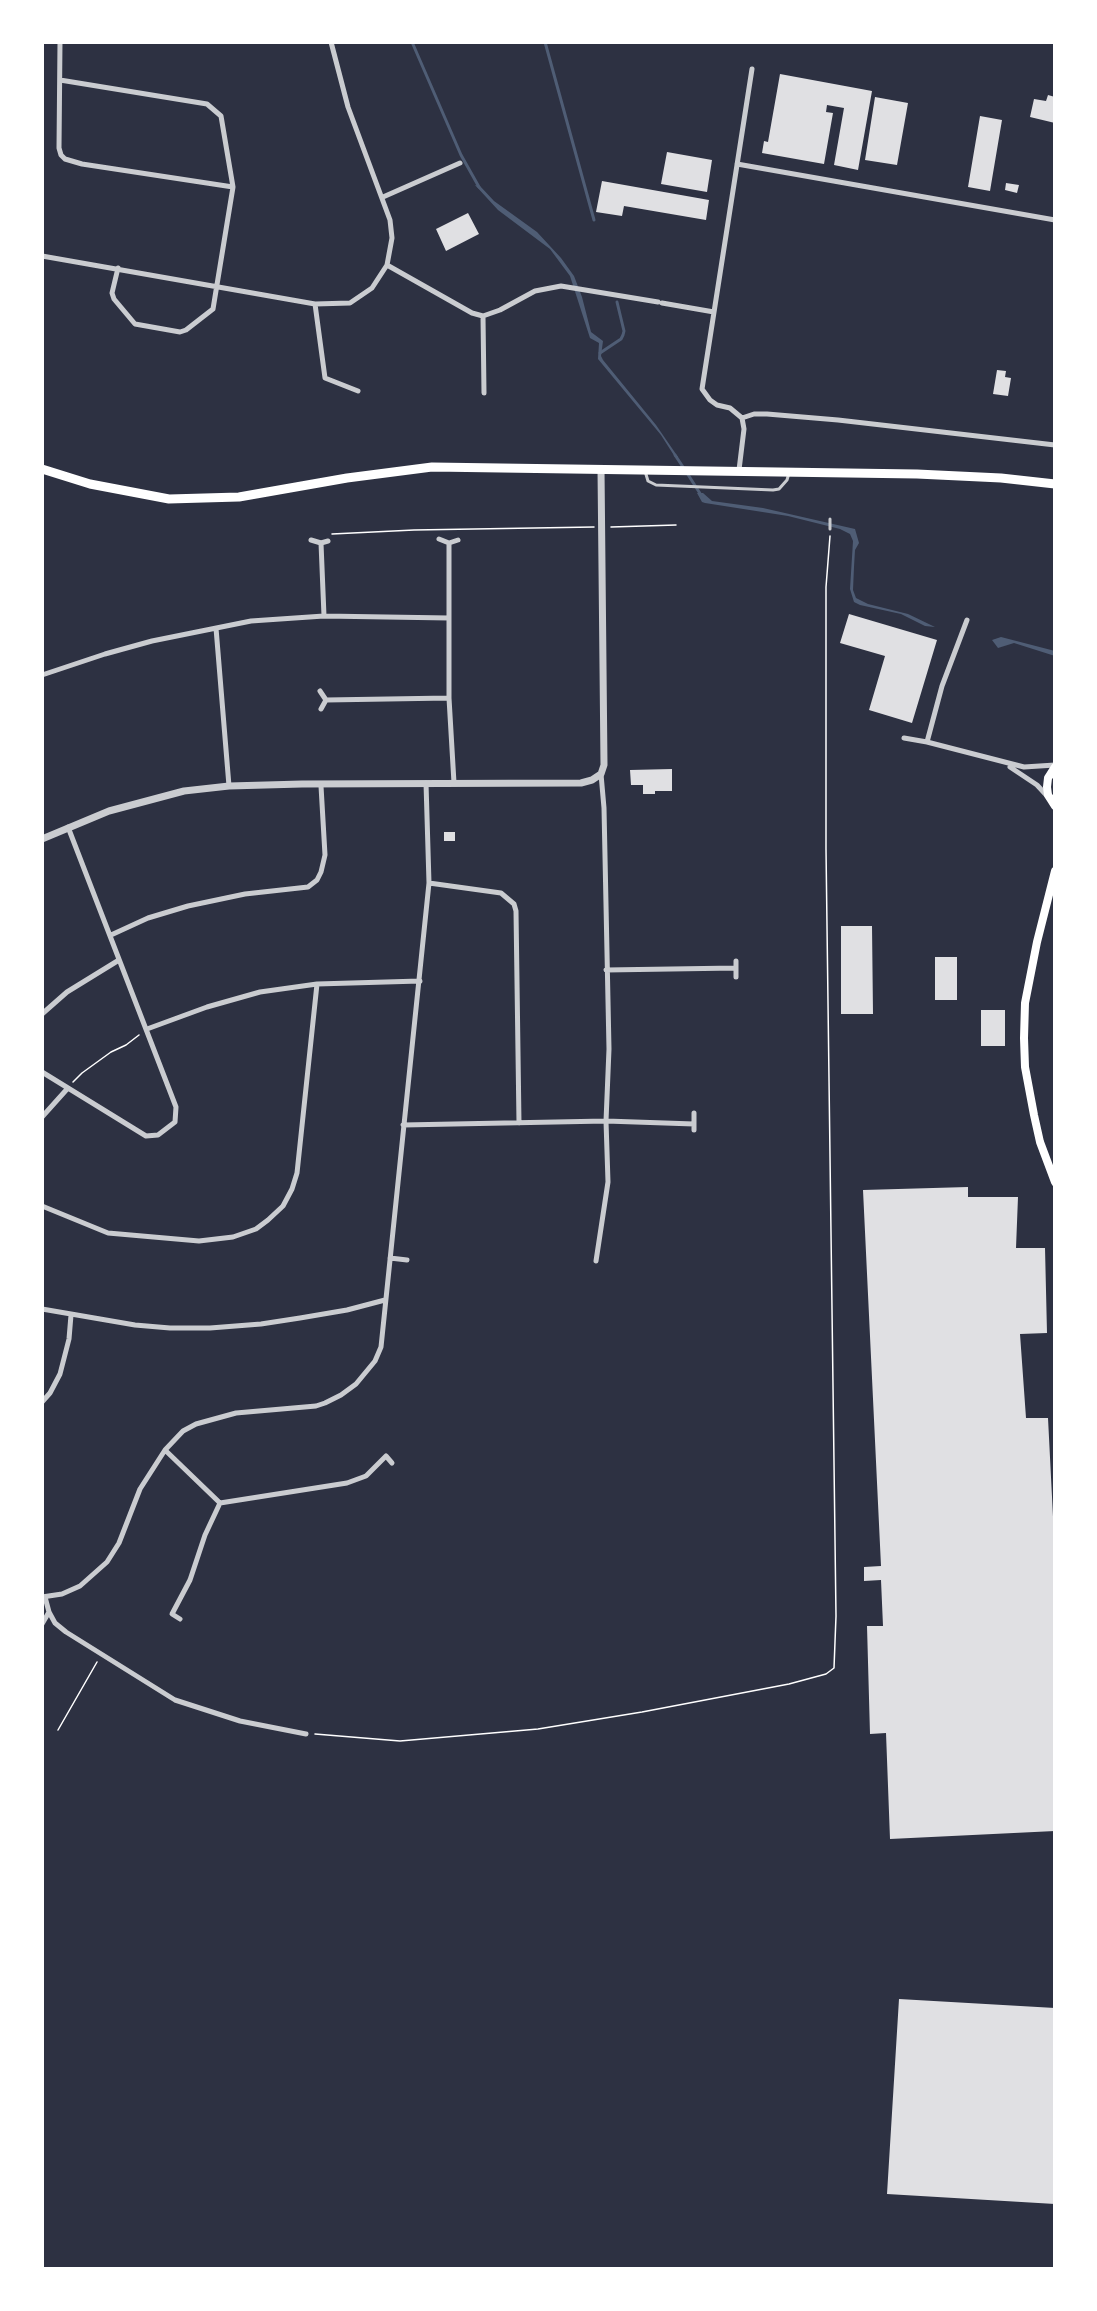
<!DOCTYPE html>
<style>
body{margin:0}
#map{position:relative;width:1097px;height:2311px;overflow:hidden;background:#2d3142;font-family:Quicksand,sans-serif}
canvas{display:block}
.frame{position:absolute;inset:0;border:44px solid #fff;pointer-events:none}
</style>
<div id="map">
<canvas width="1097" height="2311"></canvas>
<div class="frame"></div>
</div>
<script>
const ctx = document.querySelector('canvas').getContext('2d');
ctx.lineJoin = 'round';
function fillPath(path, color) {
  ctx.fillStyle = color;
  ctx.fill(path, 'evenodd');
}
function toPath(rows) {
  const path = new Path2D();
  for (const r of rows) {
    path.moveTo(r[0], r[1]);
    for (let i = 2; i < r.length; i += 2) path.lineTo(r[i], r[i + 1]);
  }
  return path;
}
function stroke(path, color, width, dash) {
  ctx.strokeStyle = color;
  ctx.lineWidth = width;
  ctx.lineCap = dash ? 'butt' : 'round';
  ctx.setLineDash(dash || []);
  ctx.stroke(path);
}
const water = toPath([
 [475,185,480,186,494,201,537,232,561,258,574,276,582,297,591,332,603,341,601,356,603,360,656,425,678,457,675,457,661,435,598,359,599,343,590,338,570,276,550,249,498,210],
 [697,493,703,493,712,501,763,508,855,529,859,543,855,550,854,567,853,590,856,598,868,604,908,614,935,627,925,626,901,614,860,605,854,602,850,589,853,541,850,534,840,529,788,516,705,503,702,502],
 [1001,637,1055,651,1055,656,1014,643,998,648,992,640]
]);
const stream = toPath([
 [412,42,461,155,479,187],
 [545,42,594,220],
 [600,353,621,339,623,335,624,331,617,302],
 [675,455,683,467],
 [687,473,701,495]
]);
const building = toPath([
 [780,74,872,91,858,170,834,165,844,108,827,105,826,112,833,113,824,164,762,153,764,141,768,142],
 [1048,95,1055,97,1055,123,1030,117,1034,99,1046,101],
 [875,97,908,103,897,165,865,160],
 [980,116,1002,120,990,191,968,187],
 [667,152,712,160,707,192,661,184],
 [602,181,709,200,706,220,624,206,622,216,596,212],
 [1006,183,1019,185,1017,193,1005,190],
 [468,213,479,234,446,251,436,229],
 [997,370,1006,371,1005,377,1011,378,1008,396,993,394],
 [849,614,937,640,912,723,869,710,885,656,840,643],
 [672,769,672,791,655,791,655,794,643,794,643,785,631,785,630,770],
 [444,832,455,832,455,841,444,841],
 [841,926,872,926,873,1014,841,1014],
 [935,957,957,957,957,1000,935,1000],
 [981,1010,1005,1010,1005,1046,981,1046],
 [968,1187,968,1197,1018,1197,1016,1248,1045,1248,1047,1333,1020,1334,1026,1418,1048,1418,1055,1556,1055,1831,890,1839,886,1733,870,1734,867,1626,883,1626,881,1580,864,1581,864,1567,881,1566,863,1190],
 [899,1999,1055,2008,1055,2204,887,2194]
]);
const path = toPath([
 [611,527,676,525],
 [332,534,414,530,594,527],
 [73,1082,82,1073,111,1052,126,1045,139,1035],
 [58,1730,97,1662],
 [315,1734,400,1741,538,1729,642,1712,789,1684,826,1674,834,1668,836,1616,826,849,826,587,830,536]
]);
const service = toPath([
 [645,471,648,481,656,485,773,490,779,489,787,480,789,473],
 [830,519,830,529]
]);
const minor = toPath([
 [60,42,59,148,61,155,65,159,82,164,233,187],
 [60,80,207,104,221,116,233,187,213,309,186,330,180,332,135,324,114,299,112,293,118,268],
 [737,164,1055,220],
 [383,197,460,163],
 [42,256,315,304,350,303,372,288,387,265,392,238,390,220,348,107,331,42],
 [387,265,472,313,483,316],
 [662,303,714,312],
 [315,304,325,378,358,391],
 [483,316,500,310,535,291,561,286,658,302],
 [483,316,484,393],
 [742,418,754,414,767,414,838,420,1055,445],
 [739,470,744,429,742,418,730,408,717,405,710,400,702,389,752,69],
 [439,539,449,543,458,540],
 [311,540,321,543,328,541],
 [321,543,324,616],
 [449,543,449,698,454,783],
 [216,628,229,786],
 [42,675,105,654,152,641,251,621,324,616,449,618],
 [320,691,326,700,321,709],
 [326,700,449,698],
 [904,738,927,742,942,686,967,620],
 [927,742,1024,767,1055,765],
 [1010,767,1037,785,1049,798],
 [429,883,501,893,514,904,516,911,519,1123],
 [111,935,148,918,188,906,245,894,308,887,317,880,321,872,325,855,321,786],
 [736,961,736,977],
 [606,970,736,968],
 [42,1014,67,992,119,960],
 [147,1029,207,1007,260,992,317,984,420,981],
 [42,1072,146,1136,158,1135,175,1122,176,1107,68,827],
 [694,1113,694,1130],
 [42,1117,68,1088],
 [403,1125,606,1121,694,1124],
 [42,1206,108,1233,199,1241,233,1237,256,1229,268,1220,283,1206,292,1189,297,1173,317,984],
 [390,1258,407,1260],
 [596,1261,608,1182,606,1121,609,1049,604,808,601,774],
 [42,1309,135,1325,170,1328,210,1328,261,1324,300,1318,347,1310,385,1300],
 [42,1402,50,1393,60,1374,69,1339,71,1315],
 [165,1450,220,1503],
 [220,1503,347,1483,366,1476,386,1456,392,1463],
 [42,1597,62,1594,80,1586,107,1562,119,1543,140,1489,165,1450,183,1431,196,1424,236,1413,316,1406,325,1403,341,1395,356,1384,375,1361,381,1347,429,883,426,783],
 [45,1597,49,1612,55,1623,66,1632,175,1700,240,1721,306,1734],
 [180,1619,172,1614,190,1580,205,1535,220,1503],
 [42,1624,49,1612]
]);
const tertiary = toPath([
 [42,839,109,811,184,791,229,786,302,784,581,783,592,780,601,774,604,765,601,469]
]);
const secondary = toPath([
 [1055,767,1048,778,1047,787,1048,795,1055,806],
 [1055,871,1037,942,1025,1003,1024,1038,1025,1067,1034,1115,1040,1142,1055,1182]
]);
const primary = toPath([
 [42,469,90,484,169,499,239,497,347,478,432,467,917,474,1001,478,1055,484]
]);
fillPath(water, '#4f5d75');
stroke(stream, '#4f5d75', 3);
fillPath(building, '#e0e0e3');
stroke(path, '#fff', 1.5);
stroke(service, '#caccd0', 3);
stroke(minor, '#caccd0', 5);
stroke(tertiary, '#caccd0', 7);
stroke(secondary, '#fff', 8);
stroke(primary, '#fff', 9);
</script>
